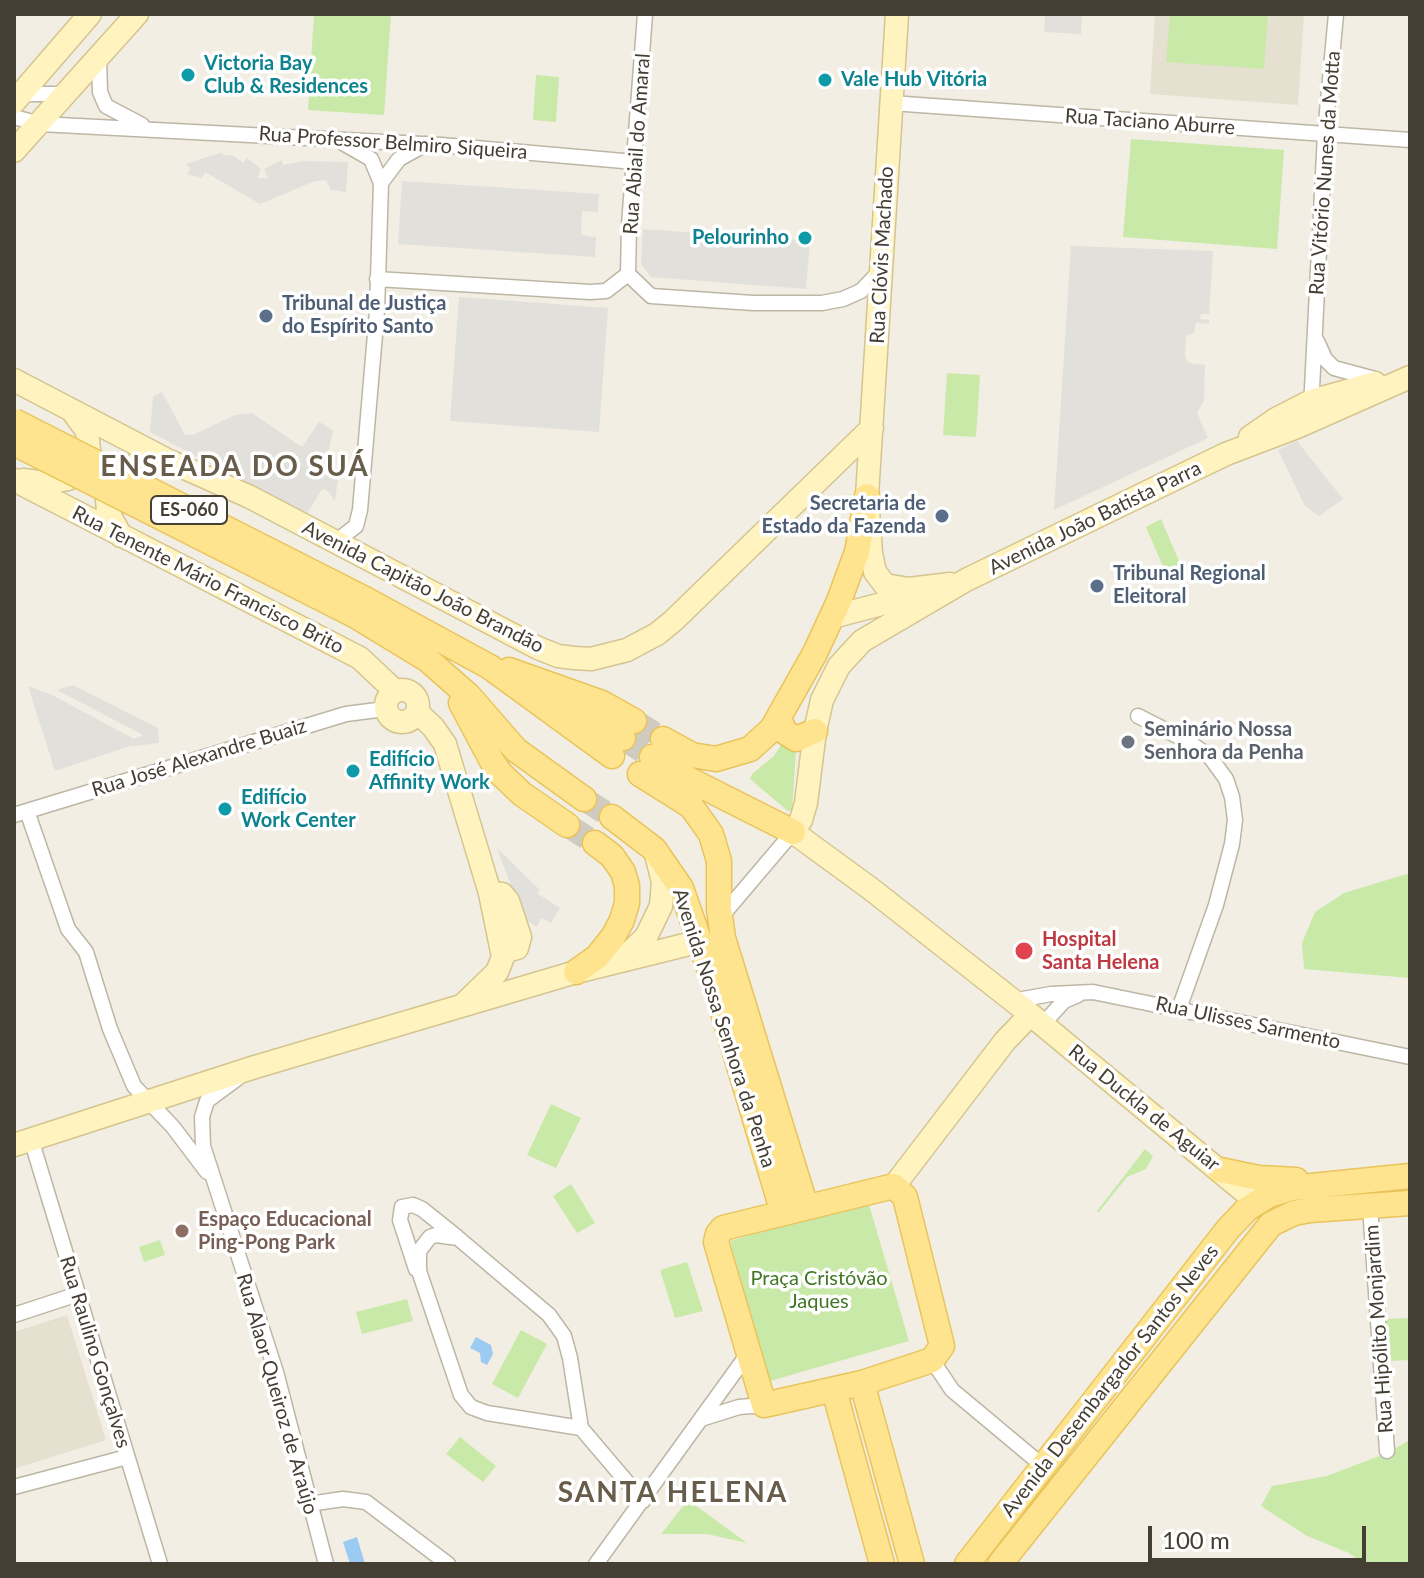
<!DOCTYPE html>
<meta charset="utf-8">
<style>
body{margin:0}
#map{position:relative;width:1424px;height:1578px;overflow:hidden;background:#f2eee3;font-family:Lato,sans-serif}
canvas{display:block}
.frame{position:absolute;inset:0;border:16px solid #443e33;pointer-events:none}
.scale{position:absolute;left:1148px;top:1526px;width:218px;height:36px;box-sizing:border-box;border:4px solid #443e33;border-top:0;padding-left:10px;font-size:24px;line-height:28px;white-space:nowrap;color:#443e33;-webkit-text-stroke:6px #fff;paint-order:stroke}
</style>
<div id="map">
<canvas width="1424" height="1578"></canvas>
<div class="frame"></div>
<div class="scale">100 m</div>
</div>
<script>
const ctx = document.querySelector('canvas').getContext('2d');
ctx.lineJoin = 'round';
function fillPath(path, color) {
  ctx.fillStyle = color;
  ctx.fill(path, 'evenodd');
}
function toPath(rows) {
  const path = new Path2D();
  for (const r of rows) {
    if (r.length === 3) {
      path.moveTo(r[0] + r[2], r[1]);
      path.arc(r[0], r[1], r[2], 0, 2 * Math.PI);
      continue;
    }
    path.moveTo(r[0], r[1]);
    for (let i = 2; i < r.length; i += 2) path.lineTo(r[i], r[i + 1]);
  }
  return path;
}
function stroke(path, color, width, dash) {
  ctx.strokeStyle = color;
  ctx.lineWidth = width;
  ctx.lineCap = dash ? 'butt' : 'round';
  ctx.setLineDash(dash || []);
  ctx.stroke(path);
}
function write(font, color, halo, rows, align = 'center') {
  ctx.font = font + ' Lato,sans-serif';
  ctx.lineWidth = 7;
  ctx.setLineDash([]);
  ctx.textBaseline = 'middle';
  ctx.strokeStyle = halo;
  ctx.fillStyle = color;
  for (const [text, x, y, turn = 0] of rows) {
    ctx.save();
    ctx.translate(x, y);
    ctx.rotate((+turn || 0) * Math.PI / 180);
    ctx.textAlign = isNaN(turn) ? turn : align;
    if (halo) ctx.strokeText(text, 0, 0);
    ctx.fillText(text, 0, 0);
    ctx.restore();
  }
}
const residential = toPath([
 [1155,14,1304,14,1298,105,1150,94],
 [67,1315,106,1440,14,1469,14,1332]
]);
const green = toPath([
 [314,14,391,14,384,115,308,110],
 [1170,14,1268,14,1264,69,1166,62],
 [536,75,559,77,556,122,533,120],
 [1131,139,1284,150,1277,249,1123,237],
 [947,373,980,375,976,437,943,435],
 [1161,519,1182,568,1167,576,1146,527],
 [789,732,797,736,792,810,788,811,750,779,752,774,774,756],
 [1410,873,1410,978,1304,969,1302,943,1315,912,1344,893],
 [551,1104,581,1118,556,1168,527,1155],
 [1145,1149,1153,1156,1146,1169,1127,1177,1099,1212,1097,1211],
 [571,1184,595,1223,577,1233,553,1196],
 [868,1201,909,1341,770,1381,730,1241],
 [160,1240,165,1255,144,1262,139,1247],
 [687,1262,703,1311,675,1318,660,1270],
 [407,1299,413,1321,362,1334,356,1312],
 [1410,1318,1410,1360,1388,1361,1386,1319],
 [521,1330,547,1344,518,1398,492,1384],
 [460,1437,496,1466,483,1482,446,1454],
 [1410,1440,1410,1564,1364,1564,1349,1553,1307,1536,1261,1506,1272,1486,1327,1476,1387,1453],
 [688,1500,747,1543,707,1534,661,1534]
]);
const parking = toPath([
 [1045,14,1082,14,1081,34,1044,32],
 [223,152,223,155,234,156,243,163,247,158,261,169,257,178,268,178,264,169,282,160,283,165,303,161,348,162,346,192,331,190,326,180,315,181,260,204,205,172,202,178,187,174,191,168,186,164],
 [402,181,599,194,598,212,582,211,581,235,596,237,595,257,398,244],
 [643,229,810,241,806,289,651,277,641,264],
 [1071,246,1213,251,1209,314,1201,314,1200,319,1209,320,1209,324,1196,323,1194,333,1186,336,1185,356,1188,363,1205,365,1204,401,1197,413,1208,438,1054,510],
 [459,297,608,308,599,432,450,421],
 [162,392,185,435,193,435,235,415,252,413,302,447,319,422,323,424,333,431,329,449,322,460,331,465,324,473,326,476,339,473,335,501,329,492,322,489,307,514,150,432,153,397],
 [1297,441,1343,499,1319,516,1305,506,1278,450],
 [73,685,158,728,159,743,127,747,55,771,28,686,52,695,134,739,143,735,57,690],
 [497,848,539,889,538,894,560,908,551,923,541,918,537,927,523,918]
]);
const water = toPath([
 [476,1337,491,1345,493,1354,487,1365,481,1362,480,1353,470,1348],
 [357,1537,365,1564,350,1564,343,1542]
]);
const primaryTunnel = toPath([
 [634,721,663,739],
 [623,738,652,757],
 [584,799,612,817],
 [567,825,595,843]
]);
const street = toPath([
 [99,57,100,92,106,106,142,125],
 [17,94,65,94],
 [891,103,1410,140],
 [14,117,40,124,441,145,635,162],
 [381,183,399,159,426,144],
 [628,274,651,296,753,303,822,303,843,299,861,291,881,270],
 [628,274,629,225,645,14],
 [377,279,590,292,606,291,628,274],
 [1317,341,1325,359,1334,368,1375,379],
 [1311,408,1325,134,1336,14],
 [331,539,338,540,356,526,360,510,377,311,381,183,371,159,343,143],
 [1138,716,1189,742,1210,757,1226,779,1232,797,1235,820,1232,844,1216,905,1179,1009],
 [27,811,68,929,86,952,110,1029,134,1086,173,1127,207,1172],
 [14,815,346,714,385,709],
 [720,918,793,832],
 [1012,1001,1051,994,1093,992,1410,1057],
 [1042,1025,1064,1001,1078,995],
 [238,1078,207,1101,202,1117,203,1146,276,1372,326,1564],
 [31,1139,160,1564],
 [1370,1206,1387,1451],
 [416,1269,400,1220,402,1207,413,1205,422,1209,457,1237],
 [14,1315,78,1294],
 [932,1360,952,1390,1043,1466],
 [701,1419,739,1407,764,1405],
 [581,1428,487,1413,471,1407,461,1395,419,1271,419,1251,430,1237,436,1235,458,1238,549,1315,564,1336,570,1358,581,1428,643,1501],
 [14,1487,127,1457],
 [309,1504,343,1499,366,1502,448,1564],
 [596,1564,747,1355]
]);
const secondary = toPath([
 [897,14,867,496,871,553,875,572,885,585,909,589,950,584],
 [14,102,90,14],
 [14,151,137,14],
 [14,380,169,461,250,497,538,648,558,656,574,658,591,659,627,650,657,634,673,621,872,428],
 [1250,437,1276,419,1311,401,1375,383],
 [14,480,360,658,395,691],
 [23,480,47,483,68,479,84,465,89,450,87,431,73,412],
 [121,536,108,512,107,499,118,478,135,465,168,461],
 [832,617,916,595],
 [402,706,16],
 [417,712,433,727,445,744,490,893,503,957,497,972,464,1004],
 [490,893,502,894,508,901,520,937,517,948,502,952],
 [625,957,646,937,661,906,663,882,656,854],
 [14,1145,255,1067,576,972,701,941],
 [894,1186,1005,1041,1030,1015],
 [1257,1202,1025,1010,871,889,793,832,801,820,806,803,815,731,822,700,839,666,862,641,966,580,1226,454,1297,427,1410,377]
]);
const primary = toPath([
 [365,599,490,667,612,756],
 [356,616,428,660,469,696,516,750,584,799],
 [509,670,602,703,634,721],
 [565,701,623,738],
 [461,703,493,763,501,774,522,794,567,825],
 [779,719,785,732,796,739,815,731],
 [663,739,692,755,716,759,750,749,772,729,815,653,839,601,857,552,867,496],
 [652,757,690,780,793,832],
 [640,774,691,806,711,834,719,861,719,909,723,938,806,1207],
 [612,817,654,849,681,888,714,982,783,1213],
 [576,972,597,957,613,937,622,920,627,903,627,886,623,872,612,856,595,843],
 [1220,1170,1259,1178,1296,1180],
 [894,1186,905,1197,942,1346,932,1360,917,1365,862,1383,764,1405,716,1242,718,1234,723,1228,894,1186],
 [862,1383,912,1564],
 [834,1390,882,1564],
 [967,1564,1228,1229,1247,1209,1269,1195,1292,1188,1410,1176],
 [1000,1564,1271,1224,1294,1213,1310,1210,1410,1203]
]);
const primaryBridge = toPath([
 [14,421,365,599],
 [14,443,356,616]
]);
const markers = [
 [188,75,8,"#0f9aa8"],
 [825,80,8,"#0f9aa8"],
 [805,238,8,"#0f9aa8"],
 [266,316,8,"#5c6f8a"],
 [942,516,8,"#5c6f8a"],
 [1097,586,8,"#5c6f8a"],
 [1128,742,8,"#6b7280"],
 [353,771,8,"#0f9aa8"],
 [225,809,8,"#0f9aa8"],
 [1024,951,10,"#e0444e"],
 [182,1231,8,"#8d6e63"]
];
const shields = [
 [189,510,76]
];
const shieldNames = [
 ["ES-060",189,510]
];
const cultureNames = [
 ["Victoria Bay",204,64],
 ["Club & Residences",204,87],
 ["Vale Hub Vitória",841,80],
 ["Pelourinho",789,238,"right"],
 ["Edifício",369,760],
 ["Affinity Work",369,783],
 ["Edifício",241,798],
 ["Work Center",241,821]
];
const streetNames = [
 ["Rua Taciano Aburre",1150,122,4],
 ["Rua Professor Belmiro Siqueira",393,143,4],
 ["Rua Abiail do Amaral",637,144,-86],
 ["Rua Vitório Nunes da Motta",1325,173,-86],
 ["Rua Clóvis Machado",882,255,-87],
 ["Avenida João Batista Parra",1095,518,-26],
 ["Rua Tenente Mário Francisco Brito",208,580,27],
 ["Avenida Capitão João Brandão",423,587,27],
 ["Rua José Alexandre Buaiz",199,758,-17],
 ["Rua Ulisses Sarmento",1248,1023,12],
 ["Avenida Nossa Senhora da Penha",724,1028,72],
 ["Rua Duckla de Aguiar",1144,1108,39],
 ["Rua Hipólito Monjardim",1379,1329,-94],
 ["Rua Raulino Gonçalves",95,1352,73],
 ["Avenida Desembargador Santos Neves",1110,1381,-52],
 ["Rua Alaor Queiroz de Araújo",277,1394,74]
];
const serviceNames = [
 ["Tribunal de Justiça",282,304],
 ["do Espírito Santo",282,327],
 ["Secretaria de",926,504,"right"],
 ["Estado da Fazenda",926,527,"right"],
 ["Tribunal Regional",1113,574],
 ["Eleitoral",1113,597]
];
const worshipNames = [
 ["Seminário Nossa",1144,730],
 ["Senhora da Penha",1144,753]
];
const healthNames = [
 ["Hospital",1042,940],
 ["Santa Helena",1042,963]
];
const educationNames = [
 ["Espaço Educacional",198,1220],
 ["Ping-Pong Park",198,1243]
];
const parkNames = [
 ["Praça Cristóvão",819,1279],
 ["Jaques",819,1302]
];
const districtNames = [
 ["ENSEADA DO SUÁ",235,467],
 ["SANTA HELENA",673,1493]
];
fillPath(residential, '#e6e0d0');
fillPath(green, '#c9e9a9');
fillPath(parking, '#e2e0db');
fillPath(water, '#9bcbf3');
stroke(primaryTunnel, '#cfcbc0', 24, [24, 12]);
stroke(street, '#beb6a5', 17);
stroke(secondary, '#d4c590', 25);
stroke(primary, '#e8c45b', 27);
stroke(street, '#fff', 14);
stroke(secondary, '#fff3c0', 22);
stroke(primary, '#ffe48f', 24);
stroke(primaryBridge, '#e8c45b', 27, []);
stroke(primaryBridge, '#ffe48f', 24);
for (const [x, y, r, color] of markers) {
  const dot = new Path2D();
  dot.arc(x, y, r, 0, 2 * Math.PI);
  ctx.fillStyle = color;
  ctx.fill(dot);
  stroke(dot, '#fff', 3);
}
for (const [x, y, w] of shields) {
  const box = new Path2D();
  box.roundRect(x - w / 2, y - 14, w, 28, 6);
  ctx.fillStyle = '#fff';
  ctx.fill(box);
  stroke(box, '#443e33', 2);
}
write('bold 18px', '#443e33', null, shieldNames);
write('bold 20px', '#0d838f', '#fff', cultureNames, 'left');
write('20px', '#443e33', '#fff', streetNames);
write('bold 20px', '#4e5e75', '#fff', serviceNames, 'left');
write('bold 20px', '#5b616d', '#fff', worshipNames, 'left');
write('bold 20px', '#be3a42', '#fff', healthNames, 'left');
write('bold 20px', '#785e54', '#fff', educationNames, 'left');
write('20px', '#407724', '#fff', parkNames);
ctx.letterSpacing = '2px';
write('bold 28px', '#675d4a', '#fff', districtNames);
ctx.letterSpacing = '0px';
</script>
